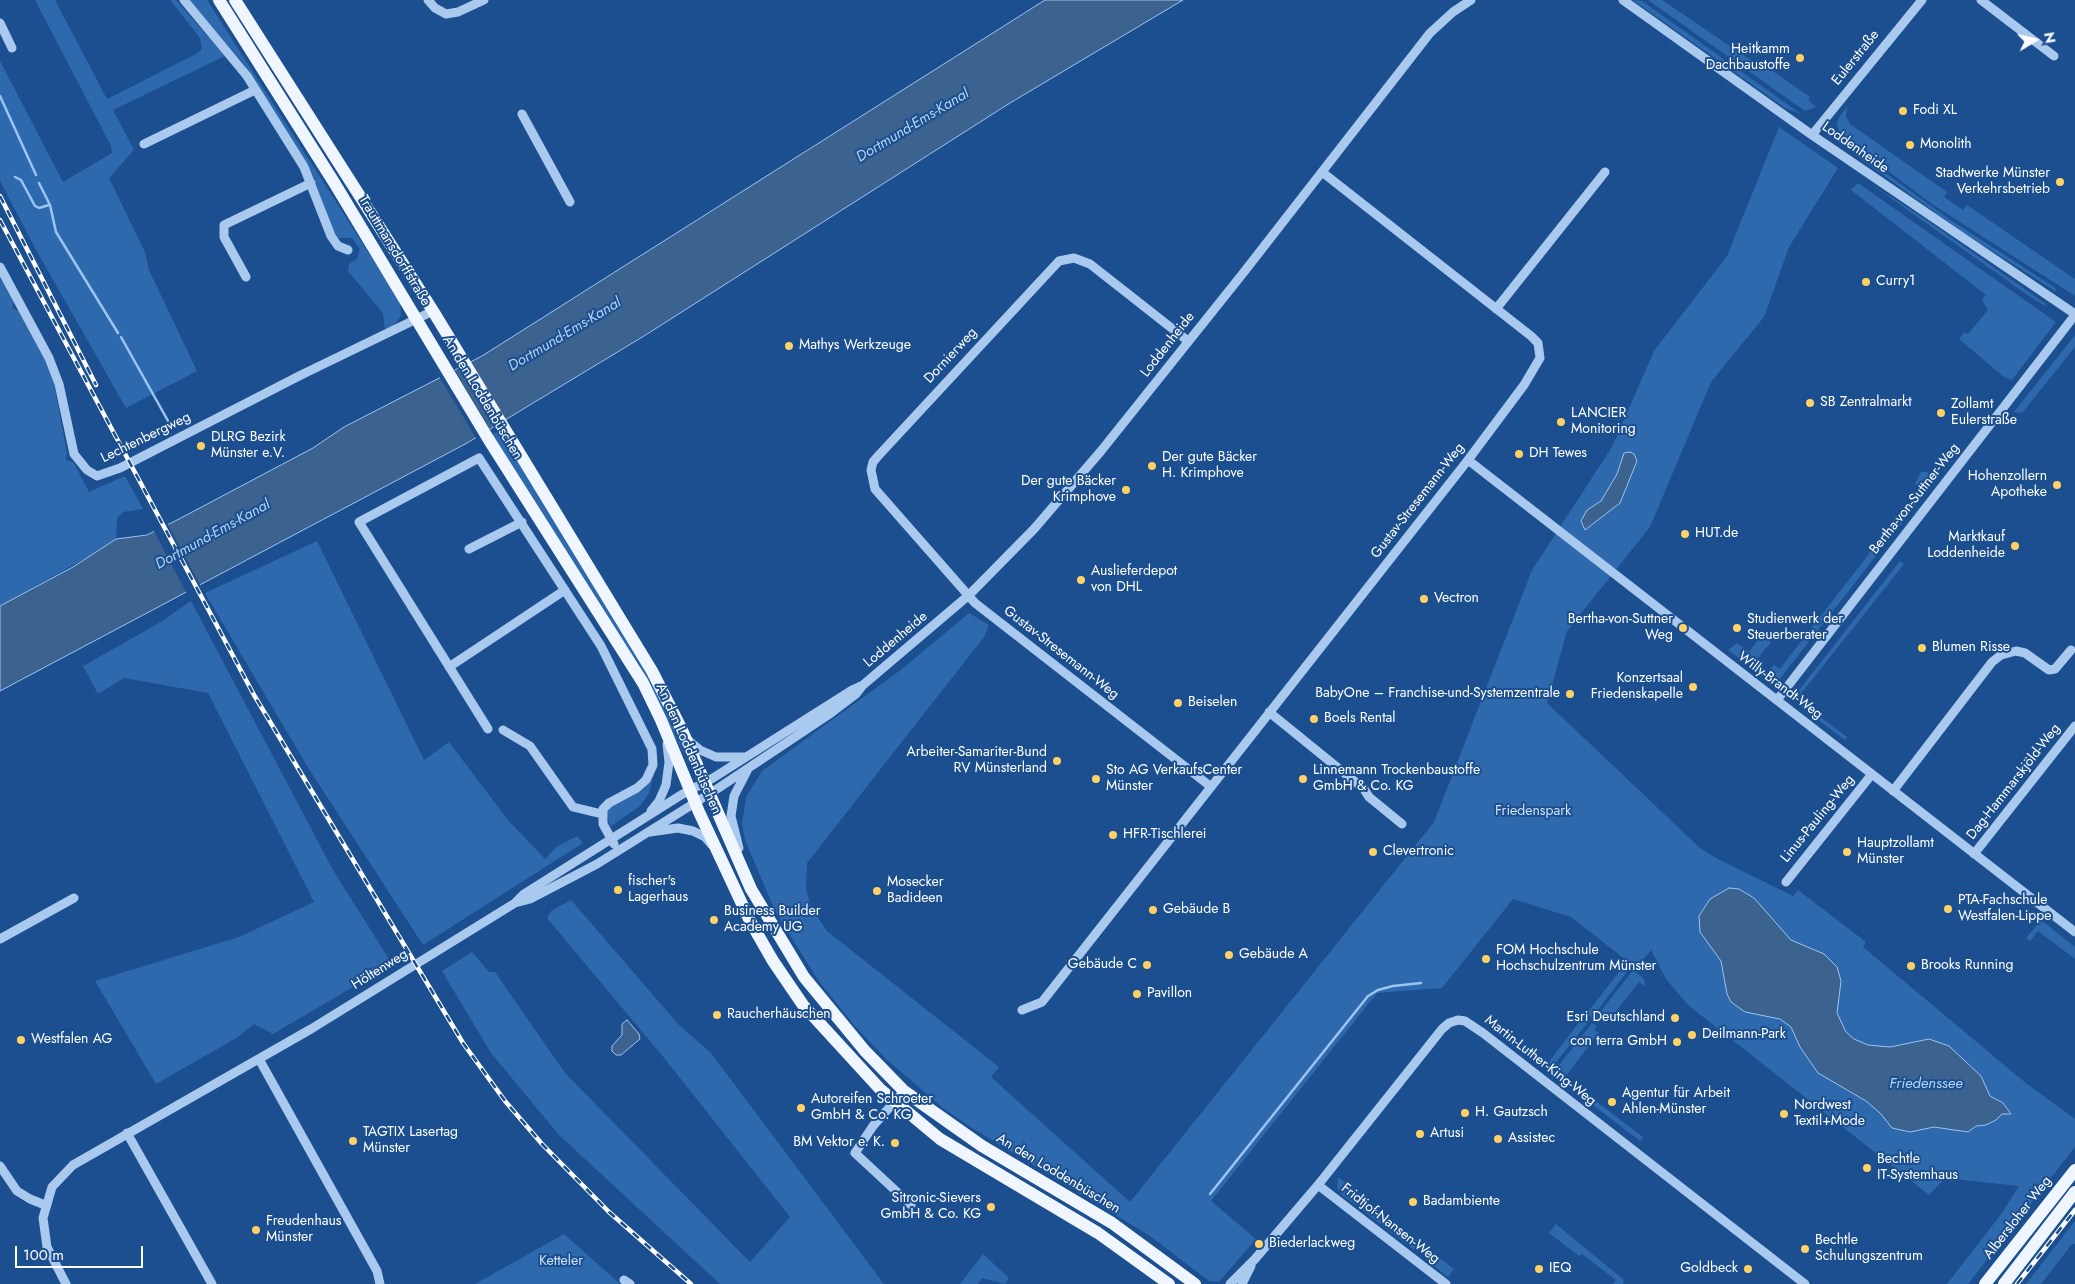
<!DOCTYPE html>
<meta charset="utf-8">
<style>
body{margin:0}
#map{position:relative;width:2075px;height:1284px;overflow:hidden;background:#1b4f8f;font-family:Jost,sans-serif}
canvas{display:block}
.north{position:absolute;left:2010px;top:15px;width:50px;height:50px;-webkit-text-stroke:4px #1b4f8f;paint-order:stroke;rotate:81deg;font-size:14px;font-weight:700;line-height:20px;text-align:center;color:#fff}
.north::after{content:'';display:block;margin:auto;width:18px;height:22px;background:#fff;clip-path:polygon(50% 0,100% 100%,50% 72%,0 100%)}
.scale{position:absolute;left:15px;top:1246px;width:128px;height:22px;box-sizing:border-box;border:2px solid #fff;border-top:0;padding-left:6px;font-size:15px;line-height:18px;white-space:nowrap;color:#fff;-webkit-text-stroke:4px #1b4f8f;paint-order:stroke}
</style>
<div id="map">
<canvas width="2075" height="1284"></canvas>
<div class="north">N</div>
<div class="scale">100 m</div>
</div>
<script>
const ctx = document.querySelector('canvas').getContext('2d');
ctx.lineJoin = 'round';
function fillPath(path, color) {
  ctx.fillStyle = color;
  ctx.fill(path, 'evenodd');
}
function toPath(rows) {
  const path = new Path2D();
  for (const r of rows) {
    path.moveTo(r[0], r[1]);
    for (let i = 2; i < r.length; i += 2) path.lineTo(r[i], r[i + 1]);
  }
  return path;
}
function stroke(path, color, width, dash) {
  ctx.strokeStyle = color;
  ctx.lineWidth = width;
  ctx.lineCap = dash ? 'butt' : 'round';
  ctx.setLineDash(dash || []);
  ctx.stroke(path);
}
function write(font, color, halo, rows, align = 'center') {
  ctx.font = font + ' Jost,sans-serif';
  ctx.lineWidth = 4;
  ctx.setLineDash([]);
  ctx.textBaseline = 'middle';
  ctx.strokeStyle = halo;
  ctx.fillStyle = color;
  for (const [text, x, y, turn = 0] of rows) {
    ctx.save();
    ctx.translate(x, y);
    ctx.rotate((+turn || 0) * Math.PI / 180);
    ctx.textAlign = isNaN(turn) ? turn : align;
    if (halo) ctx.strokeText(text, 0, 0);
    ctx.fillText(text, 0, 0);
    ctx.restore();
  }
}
const green = toPath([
 [35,0,55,0,107,99,196,54,202,49,200,38,170,0,176,0,225,56,113,110,134,150,109,178,145,252,149,270,197,371,126,408,35,248,0,181,0,61,63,182,112,153,111,146],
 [189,0,207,0,400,302,401,315,394,326,385,331,383,313,348,271,349,264,357,259,360,249,352,238,338,238,333,233,316,184,302,156,243,63],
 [1633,0,1642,1,1801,114,1785,108],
 [1648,0,1662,0,1755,63,1757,61,1761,63,1810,97,1808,100,1816,107,1805,111],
 [1847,107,1846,116,1850,124,1947,192,1944,197,1963,210,1967,205,2075,279,2075,296,1932,204,1840,135,1837,124,1839,117],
 [1779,127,1838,168,1789,247,1764,317,1711,382,1650,527,1567,631,1547,703,1700,848,1718,859,1793,896,1798,890,1866,942,1863,947,2027,1084,2075,1119,2075,1147,1968,1284,1947,1284,2002,1213,2019,1186,1945,1178,1929,1195,1688,1005,1666,979,1651,950,1636,968,1571,917,1513,899,1442,988,1377,993,1211,1201,1256,1239,1219,1282,1209,1281,1150,1236,972,1128,943,1108,886,1059,853,1024,818,980,775,911,745,840,742,824,746,797,762,771,902,669,969,613,989,625,984,637,807,863,806,889,811,907,827,931,999,1067,991,1077,1130,1202,1434,822,1532,570,1612,447,1654,351,1727,256],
 [1844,143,1949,219,2054,287,2056,289,2055,291,1961,231,1858,157,1843,145],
 [1858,183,2056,322,2012,380,2004,377,1959,339,1964,332,1968,334,1988,310,1982,300,1986,295,1851,190],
 [1871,184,1925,219,2046,304,2045,306,2029,296],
 [0,275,14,301,12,308,19,311,52,374,67,453,66,460,74,463,89,492,125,476,143,509,123,512,117,518,116,539,113,543,0,606],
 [2075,335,2075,347,2022,413,2014,412],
 [499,431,625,633,663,702,694,774,639,664,618,635,491,435],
 [1921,472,1927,472,1936,479,1779,680,1771,682,1763,677,1774,665,1780,669,1796,648,1920,488,1915,484],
 [317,541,424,760,449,742,508,820,545,859,556,847,577,836,583,843,423,945,307,766,205,593],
 [1900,561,1904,564,1800,695,1803,704,1847,737,1845,740,1800,706,1796,699,1796,694],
 [191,601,333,870,392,964,273,1034,254,1024,238,1037,156,1084,95,981,239,937,314,902,208,693,124,678,98,694,83,666,159,623],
 [1762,635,1771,642,1751,667,1728,650,1737,643,1749,652],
 [655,771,649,793,640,806,611,826,609,824,607,811,609,808,641,791,650,783],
 [571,900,679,1025,711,1053,884,1284,720,1284,559,1135,491,1053,442,971,472,952,489,972,495,972,565,1073,750,1262,790,1217,665,1059,547,918,551,911],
 [2041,920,2075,947,2075,959,2038,931,2030,941,2026,938],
 [1614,968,1629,969,1592,1018,1587,1013,1619,972],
 [1633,970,1644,979,1646,987,1639,982,1606,1024,1601,1021,1599,1023,1594,1020],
 [1584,1016,1589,1021,1549,1071,1539,1064,1543,1059,1548,1063],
 [1592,1023,1597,1026,1594,1029,1599,1033,1565,1077,1570,1082,1567,1086,1552,1074],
 [1576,1086,1643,1137,1640,1141,1573,1090],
 [1338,1177,1368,1200,1364,1206,1374,1214,1379,1209,1386,1215,1382,1220,1409,1242,1413,1237,1421,1243,1422,1246,1417,1252,1342,1195,1337,1188],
 [2075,1221,2075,1244,2072,1244,2041,1284,2026,1284],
 [1556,1224,1624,1280,1623,1284,1613,1284,1616,1280,1582,1254,1579,1256,1549,1233],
 [564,1234,620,1284,475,1284],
 [1432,1252,1454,1269,1448,1277,1426,1260],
 [983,1254,1009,1278,1005,1284,982,1278,978,1284,960,1284]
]);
const water = toPath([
 [1045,0,1183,0,1010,103,644,336,467,443,0,691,0,606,73,567,116,539,147,535,179,519,313,448,344,427,482,356,1045,0],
 [1630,452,1634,454,1637,461,1620,503,1585,530,1581,521,1587,510,1601,501,1617,474,1624,453,1630,452],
 [1729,888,1739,889,1754,898,1791,940,1824,954,1837,967,1841,981,1837,1013,1846,1032,1854,1039,1868,1045,1890,1047,1929,1039,1949,1046,1981,1076,1990,1096,2003,1103,2011,1114,2002,1114,1996,1120,1986,1125,1976,1126,1968,1132,1934,1127,1910,1132,1892,1128,1881,1114,1866,1101,1818,1073,1800,1047,1791,1027,1780,1019,1745,1012,1731,1002,1727,994,1721,961,1700,932,1699,916,1710,899,1729,888],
 [627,1020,639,1034,640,1039,621,1055,616,1055,612,1051,612,1046,622,1035,622,1024,627,1020]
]);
const pier = toPath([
 [454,369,491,431,477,440,439,376],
 [167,523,201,587,187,594,153,529]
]);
const stream = toPath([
 [0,96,36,175],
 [15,177,21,180,35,206,39,208,49,205],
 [39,183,50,205,56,232,118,333],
 [121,337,172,428],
 [1210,1194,1368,996,1378,990,1393,986,1421,983]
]);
const minor = toPath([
 [184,0,247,76,304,167,331,236,338,246,348,250],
 [428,0,435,8,446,14,458,12,484,0],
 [1623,0,1812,135,2075,314],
 [1981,0,2054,56],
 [0,23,12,48],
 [522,114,570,202],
 [1812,135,1922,0],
 [144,144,255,90],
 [0,267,49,358,59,384,74,454,87,470,97,476,120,468,301,375,433,311],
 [246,277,224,237,224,225,311,183],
 [1496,309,1605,172],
 [1188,341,1090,264,1074,258,1059,261,879,455,873,462,871,470,875,489,975,603,1210,786],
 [1468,460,2075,932],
 [469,549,522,522],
 [449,667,565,590],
 [1777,700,2075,315],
 [1269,712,1364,789,1369,797,1402,824],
 [488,729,359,522,479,458,601,646,652,749,653,765,646,780,637,788,609,803,603,809,603,824,614,844],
 [503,730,530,746,573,807,602,814],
 [689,741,700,750,716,757,746,757],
 [1893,791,1992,662,2001,655,2016,651,2025,653,2049,670,2055,669,2071,650],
 [651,811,659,801,666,785,669,762,667,744],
 [650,832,678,828,693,831,705,837,712,845],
 [739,848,731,816,734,796,747,771],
 [1974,854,2075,726],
 [1786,882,1872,774],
 [515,903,530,899,597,864,717,789,831,713,856,694,863,685,969,595,1034,529,1101,451,1244,272,1430,33,1453,12,1471,0],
 [0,939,74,898],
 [1022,1010,1042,1002,1468,460,1524,385,1540,358,1538,343,1531,336,1322,172],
 [259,1059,377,1271,380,1284],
 [904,1091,873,1126,855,1153,911,1205],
 [127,1133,212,1284],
 [0,1166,17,1191,30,1199,45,1205],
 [1318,1185,1446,1284],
 [624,1280,630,1284],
 [66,1284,47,1247,43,1218,52,1187,73,1165,311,1029,515,903,524,894,681,795,713,778,852,690,863,685],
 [1230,1284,1255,1259,1318,1185,1442,1029,1449,1023,1458,1020,1465,1021,1483,1033,1805,1284],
 [1242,1284,1251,1266]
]);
const major = toPath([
 [219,0,335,184,489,440,643,683,661,720,699,812,750,921,773,961,803,1005,880,1089,940,1139,1098,1233,1169,1284],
 [235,0,433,311,652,671,681,728,751,889,804,977,865,1051,904,1091,982,1146,1112,1223,1195,1284],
 [1985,1284,2075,1170],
 [2004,1284,2075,1192]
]);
const rail = toPath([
 [0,196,96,385],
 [0,220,254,695,463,1043,505,1101,542,1144,609,1212,691,1284],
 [2017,1284,2075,1210]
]);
const markers = [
 [1800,58,5,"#ffd166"],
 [1903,111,5,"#ffd166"],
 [1910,145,5,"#ffd166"],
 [2060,182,5,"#ffd166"],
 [1866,282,5,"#ffd166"],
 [789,346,5,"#ffd166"],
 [1810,403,5,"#ffd166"],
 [1941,413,5,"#ffd166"],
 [1561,422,5,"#ffd166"],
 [201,446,5,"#ffd166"],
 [1519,454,5,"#ffd166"],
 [1152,466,5,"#ffd166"],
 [2057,485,5,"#ffd166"],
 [1126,490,5,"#ffd166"],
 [1685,534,5,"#ffd166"],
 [2015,546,5,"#ffd166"],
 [1081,580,5,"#ffd166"],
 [1424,599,5,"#ffd166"],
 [1683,628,5,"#ffd166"],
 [1737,628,5,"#ffd166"],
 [1922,648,5,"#ffd166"],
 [1693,687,5,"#ffd166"],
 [1570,694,5,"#ffd166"],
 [1178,703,5,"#ffd166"],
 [1314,719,5,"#ffd166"],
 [1057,761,5,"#ffd166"],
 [1096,779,5,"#ffd166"],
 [1303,779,5,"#ffd166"],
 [1113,835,5,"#ffd166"],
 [1373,852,5,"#ffd166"],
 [1847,852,5,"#ffd166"],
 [618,890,5,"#ffd166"],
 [877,891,5,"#ffd166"],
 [1948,909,5,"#ffd166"],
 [1153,910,5,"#ffd166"],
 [714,920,5,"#ffd166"],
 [1229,955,5,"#ffd166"],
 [1486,959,5,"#ffd166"],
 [1147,965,5,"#ffd166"],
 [1911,966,5,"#ffd166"],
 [1137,994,5,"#ffd166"],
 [717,1015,5,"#ffd166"],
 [1675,1018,5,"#ffd166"],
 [1692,1035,5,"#ffd166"],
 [21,1040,5,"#ffd166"],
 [1677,1042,5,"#ffd166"],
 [1612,1102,5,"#ffd166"],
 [801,1108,5,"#ffd166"],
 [1465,1113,5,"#ffd166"],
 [1784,1114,5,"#ffd166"],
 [1420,1134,5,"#ffd166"],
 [1498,1139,5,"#ffd166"],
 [353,1141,5,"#ffd166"],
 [895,1143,5,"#ffd166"],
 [1867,1168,5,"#ffd166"],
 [1413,1202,5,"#ffd166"],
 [991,1207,5,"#ffd166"],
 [256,1230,5,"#ffd166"],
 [1259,1244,5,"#ffd166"],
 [1805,1249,5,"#ffd166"],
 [1539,1269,5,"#ffd166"],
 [1748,1269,5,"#ffd166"]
];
const poiNames = [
 ["Heitkamm",1790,50,"right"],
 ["Dachbaustoffe",1790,66,"right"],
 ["Fodi XL",1913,111],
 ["Monolith",1920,145],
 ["Stadtwerke Münster",2050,174,"right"],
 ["Verkehrsbetrieb",2050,190,"right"],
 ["Curry1",1876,282],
 ["Mathys Werkzeuge",799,346],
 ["SB Zentralmarkt",1820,403],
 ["Zollamt",1951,405],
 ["Eulerstraße",1951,421],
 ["LANCIER",1571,414],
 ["Monitoring",1571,430],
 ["DLRG Bezirk",211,438],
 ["Münster e.V.",211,454],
 ["DH Tewes",1529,454],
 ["Der gute Bäcker",1162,458],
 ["H. Krimphove",1162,474],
 ["Hohenzollern",2047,477,"right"],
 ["Apotheke",2047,493,"right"],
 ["Der gute Bäcker",1116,482,"right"],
 ["Krimphove",1116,498,"right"],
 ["HUT.de",1695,534],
 ["Marktkauf",2005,538,"right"],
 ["Loddenheide",2005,554,"right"],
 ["Auslieferdepot",1091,572],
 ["von DHL",1091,588],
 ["Vectron",1434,599],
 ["Bertha-von-Suttner",1673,620,"right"],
 ["Weg",1673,636,"right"],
 ["Studienwerk der",1747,620],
 ["Steuerberater",1747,636],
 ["Blumen Risse",1932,648],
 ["Konzertsaal",1683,679,"right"],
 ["Friedenskapelle",1683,695,"right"],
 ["BabyOne – Franchise-und-Systemzentrale",1560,694,"right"],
 ["Beiselen",1188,703],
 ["Boels Rental",1324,719],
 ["Arbeiter-Samariter-Bund",1047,753,"right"],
 ["RV Münsterland",1047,769,"right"],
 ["Sto AG VerkaufsCenter",1106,771],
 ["Münster",1106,787],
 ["Linnemann Trockenbaustoffe",1313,771],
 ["GmbH & Co. KG",1313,787],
 ["HFR-Tischlerei",1123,835],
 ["Hauptzollamt",1857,844],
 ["Münster",1857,860],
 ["Clevertronic",1383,852],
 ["fischer's",628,882],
 ["Lagerhaus",628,898],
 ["Mosecker",887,883],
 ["Badideen",887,899],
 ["PTA-Fachschule",1958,901],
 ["Westfalen-Lippe",1958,917],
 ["Gebäude B",1163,910],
 ["Business Builder",724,912],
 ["Academy UG",724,928],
 ["FOM Hochschule",1496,951],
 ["Hochschulzentrum Münster",1496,967],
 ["Gebäude A",1239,955],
 ["Gebäude C",1137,965,"right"],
 ["Brooks Running",1921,966],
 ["Pavillon",1147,994],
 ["Raucherhäuschen",727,1015],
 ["Esri Deutschland",1665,1018,"right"],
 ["Deilmann-Park",1702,1035],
 ["Westfalen AG",31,1040],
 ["con terra GmbH",1667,1042,"right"],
 ["Agentur für Arbeit",1622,1094],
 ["Ahlen-Münster",1622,1110],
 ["Autoreifen Schroeter",811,1100],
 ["GmbH & Co. KG",811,1116],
 ["Nordwest",1794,1106],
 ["Textil+Mode",1794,1122],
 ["H. Gautzsch",1475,1113],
 ["TAGTIX Lasertag",363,1133],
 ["Münster",363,1149],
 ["Artusi",1430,1134],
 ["Assistec",1508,1139],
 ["BM Vektor e. K.",885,1143,"right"],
 ["Bechtle",1877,1160],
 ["IT-Systemhaus",1877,1176],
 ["Sitronic-Sievers",981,1199,"right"],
 ["GmbH & Co. KG",981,1215,"right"],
 ["Badambiente",1423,1202],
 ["Freudenhaus",266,1222],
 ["Münster",266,1238],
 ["Bechtle",1815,1241],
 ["Schulungszentrum",1815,1257],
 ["Biederlackweg",1269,1244],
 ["IEQ",1549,1269],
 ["Goldbeck",1738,1269,"right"]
];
const streetNames = [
 ["Eulerstraße",1856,58,-51],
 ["Loddenheide",1855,148,35],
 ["Trauttmansdorffstraße",394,251,59],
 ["Loddenheide",1168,345,-52],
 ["Dornierweg",951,356,-47],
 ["An den Loddenbüschen",482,398,59],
 ["Lechtenbergweg",146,438,-26],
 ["Bertha-von-Suttner-Weg",1915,499,-52],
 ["Gustav-Stresemann-Weg",1418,501,-52],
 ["Loddenheide",896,640,-40],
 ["Gustav-Stresemann-Weg",1061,653,38],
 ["Willy-Brandt-Weg",1780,686,37],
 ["An den Loddenbüschen",688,749,66],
 ["Dag-Hammarskjöld-Weg",2014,782,-52],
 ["Linus-Pauling-Weg",1818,819,-51],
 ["Höltenweg",380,970,-32],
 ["Martin-Luther-King-Weg",1540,1061,38],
 ["An den Loddenbüschen",1058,1174,31],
 ["Albersloher Weg",2018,1218,-52],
 ["Fridtjof-Nansen-Weg",1390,1224,38]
];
const parkNames = [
 ["Friedenspark",1533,812],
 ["Ketteler",561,1262]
];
const waterNames = [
 ["Dortmund-Ems-Kanal",913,126,-31],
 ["Dortmund-Ems-Kanal",565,335,-31],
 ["Dortmund-Ems-Kanal",213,535,-29],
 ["Friedenssee",1926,1084]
];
fillPath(green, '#2e69ad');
fillPath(water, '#3c6290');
stroke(water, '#9cc4f0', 1);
fillPath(pier, '#1b4f8f');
stroke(stream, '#9cc4f0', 2.5);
stroke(minor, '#a9c9ee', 9);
stroke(major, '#f0f6ff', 12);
stroke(rail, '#fff', 4.5);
stroke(rail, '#1b4f8f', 2.5, [8]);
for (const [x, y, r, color] of markers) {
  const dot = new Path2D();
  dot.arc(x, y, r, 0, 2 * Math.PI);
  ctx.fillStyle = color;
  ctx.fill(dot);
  stroke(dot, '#1b4f8f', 2);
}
write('14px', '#fff', '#1b4f8f', poiNames, 'left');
write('14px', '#fff', '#1b4f8f', streetNames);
write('14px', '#cfe3fa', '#1b4f8f', parkNames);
write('italic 15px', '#b5d3f5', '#1b4f8f', waterNames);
</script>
